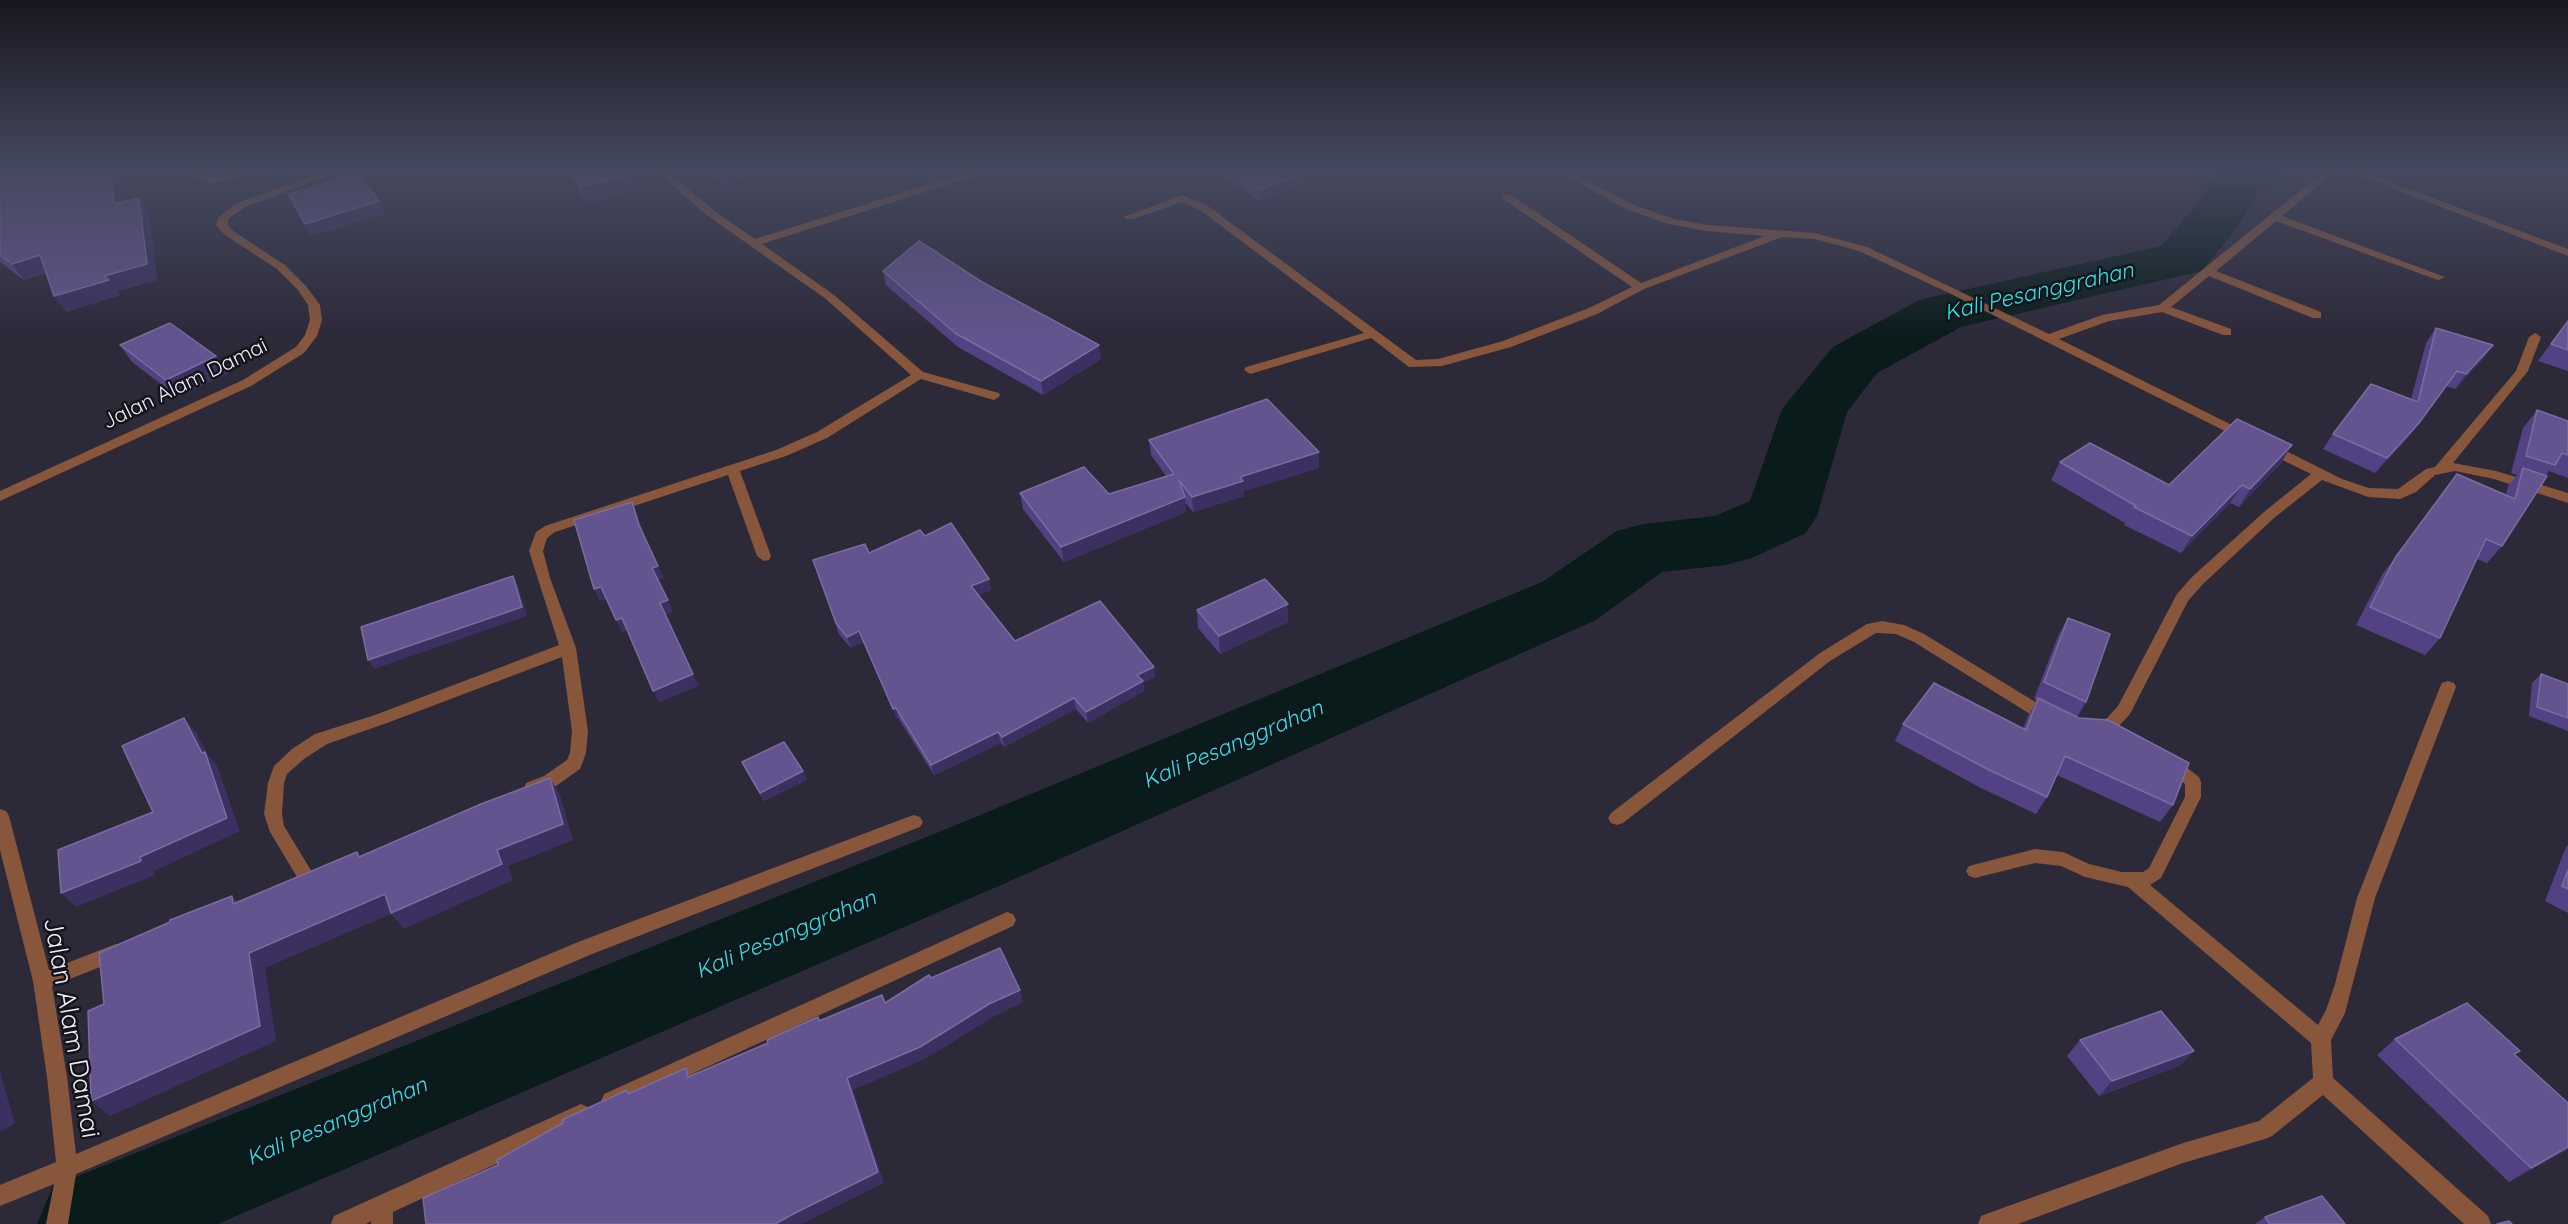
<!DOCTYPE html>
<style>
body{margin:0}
canvas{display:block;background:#2c2939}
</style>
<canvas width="2568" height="1224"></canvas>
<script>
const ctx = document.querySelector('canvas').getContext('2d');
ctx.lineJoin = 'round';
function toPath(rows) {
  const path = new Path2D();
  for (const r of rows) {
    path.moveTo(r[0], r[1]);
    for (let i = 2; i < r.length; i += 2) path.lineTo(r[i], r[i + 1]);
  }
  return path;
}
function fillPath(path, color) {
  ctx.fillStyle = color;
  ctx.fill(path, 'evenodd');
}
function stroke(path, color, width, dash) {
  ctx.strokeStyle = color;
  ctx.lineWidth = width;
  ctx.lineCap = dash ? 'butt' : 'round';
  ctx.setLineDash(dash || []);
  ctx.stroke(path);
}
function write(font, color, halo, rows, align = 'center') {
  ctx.font = font + ' Quicksand,sans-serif';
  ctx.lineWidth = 5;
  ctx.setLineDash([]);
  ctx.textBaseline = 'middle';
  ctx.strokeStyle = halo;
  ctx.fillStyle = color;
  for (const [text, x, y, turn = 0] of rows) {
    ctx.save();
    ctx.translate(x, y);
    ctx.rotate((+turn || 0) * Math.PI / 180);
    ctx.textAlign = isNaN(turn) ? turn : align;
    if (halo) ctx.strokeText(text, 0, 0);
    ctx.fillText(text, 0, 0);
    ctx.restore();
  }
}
const river = toPath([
 [2223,168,2285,168,2277,179,2261,190,2232,234,2202,271,1961,327,1877,373,1847,412,1817,516,1806,533,1752,558,1726,565,1662,572,1596,620,1008,882,218,1224,37,1224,53,1186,944,830,1542,582,1617,531,1643,524,1715,516,1750,501,1782,409,1833,347,1919,300,2161,246,2192,210,2223,168]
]);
const street = toPath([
 [184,168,195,168,208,177,218,177,250,168,265,168,218,183,202,182,184,168],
 [336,168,350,168,245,207,228,219,228,225,233,231,285,265,306,286,320,305,322,320,317,336,304,353,251,386,0,501,0,491,243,380,296,347,305,335,310,320,308,305,298,290,277,269,225,235,216,225,218,218,237,203,336,168],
 [652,168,663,168,716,212,755,239,980,168,995,168,994,170,762,244,834,295,923,372,999,393,1000,396,994,400,921,379,827,438,786,456,740,471,771,556,769,560,764,561,757,556,728,475,555,532,547,538,543,551,550,578,576,648,588,731,586,753,580,769,556,786,538,793,532,795,526,793,524,788,526,783,544,776,567,760,570,753,572,731,562,657,387,723,327,744,304,759,287,774,284,783,282,814,284,826,315,877,312,882,306,885,300,882,270,832,264,814,268,783,274,766,292,749,315,734,375,715,559,645,529,551,536,532,545,526,776,450,817,432,911,375,826,299,708,216,652,168],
 [1552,168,1564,168,1634,205,1674,219,1707,225,1815,233,1867,247,2049,334,2102,315,2159,305,2328,168,2339,168,2282,216,2445,277,2439,280,2435,279,2276,221,2216,271,2321,312,2321,318,2313,318,2209,276,2171,307,2231,329,2231,335,2223,335,2162,312,2109,321,2059,339,2250,434,2252,437,2250,440,2245,441,1947,292,1859,251,1815,239,1782,237,1644,289,1597,314,1511,347,1442,366,1409,367,1371,338,1250,374,1244,370,1246,367,1364,333,1200,210,1182,202,1133,219,1125,219,1124,217,1182,195,1208,206,1416,360,1438,359,1503,341,1589,308,1632,287,1503,199,1503,195,1511,195,1641,283,1765,236,1707,231,1668,224,1626,209,1552,168],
 [2340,168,2354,168,2568,249,2568,256,2340,168],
 [2535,333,2541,337,2528,371,2453,463,2496,471,2568,493,2568,503,2494,479,2455,471,2435,475,2416,492,2400,499,2368,497,2322,480,2274,518,2203,584,2188,601,2130,714,2119,726,2095,735,2089,733,2087,729,2089,725,2107,718,2118,706,2177,594,2193,576,2264,512,2311,474,2262,450,2260,447,2262,444,2272,444,2342,479,2369,488,2398,489,2426,469,2435,467,2516,371,2529,337,2535,333],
 [1882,621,1904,625,1924,634,2055,714,2057,718,2055,722,2049,724,2043,722,1914,642,1896,634,1876,633,1830,661,1623,823,1617,825,1611,823,1608,818,1611,813,1820,653,1867,624,1882,621],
 [2448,681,2454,683,2456,687,2375,898,2345,1013,2331,1040,2333,1078,2488,1216,2491,1224,2464,1224,2323,1095,2272,1136,2265,1139,2183,1163,2018,1224,1978,1224,1981,1216,1989,1213,2183,1143,2259,1121,2313,1078,2311,1043,2128,887,2085,877,2061,866,2035,863,1975,878,1969,876,1966,871,1969,866,2035,849,2063,852,2089,864,2122,872,2143,872,2149,868,2185,797,2185,784,2164,769,2162,764,2164,759,2170,757,2176,759,2199,777,2201,782,2201,797,2161,878,2150,885,2318,1025,2326,1010,2335,984,2357,898,2440,687,2442,683,2448,681],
 [0,809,6,811,9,816,49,970,116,944,123,946,125,952,123,958,52,986,67,1077,76,1154,578,942,908,817,914,815,920,817,923,822,920,827,592,954,76,1174,68,1224,46,1224,54,1184,0,1206,0,1185,56,1162,47,1077,33,981,0,850,0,809],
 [1007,912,1013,914,1016,920,1013,926,618,1108,611,1111,604,1108,601,1101,604,1094,1007,912],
 [581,1104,588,1107,591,1114,588,1121,393,1212,393,1224,371,1224,371,1221,366,1224,331,1224,334,1216,581,1104]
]);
const wall = toPath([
 [0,168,118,168,122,202,149,213,157,280,117,291,120,295,66,312,46,273,24,280,0,262],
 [318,168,377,168,381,174,364,182,385,213,311,236,288,194,333,181,330,178,325,170,321,171],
 [566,168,624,168,635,191,587,203],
 [706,168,763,168,764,172,724,185],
 [1210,168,1294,168,1291,169,1299,186,1260,201],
 [883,271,1101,359,1043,395,958,347,886,285],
 [2568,320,2568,371,2538,361],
 [2436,328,2493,345,2482,360,2455,389,2446,386,2408,438,2375,473,2323,449,2333,434,2411,399,2426,343],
 [120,345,216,356,228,373,178,397,132,362],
 [2537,410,2568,421,2568,478,2549,471,2502,546,2487,563,2477,559,2440,638,2425,655,2356,625,2382,575,2457,474,2506,495,2508,486,2517,475,2511,473,2523,428],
 [1149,440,1319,452,1319,468,1244,491,1244,496,1193,512,1185,502,1186,512,1064,562,1023,509,1020,493,1109,494,1166,476,1151,455],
 [2060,462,2169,485,2281,463,2239,507,2230,503,2181,553,2124,525,2125,523,2051,480],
 [925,536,989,579,991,590,979,595,1015,641,1154,667,1155,677,1143,683,1144,691,1088,723,1076,709,1004,747,1001,743,934,775,899,719,897,719,863,642,851,648,839,634,813,560,869,553],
 [1288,604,1288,622,1220,654,1198,628,1197,610],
 [2068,618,2086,702,2077,717,2173,805,2160,822,2057,775,2047,797,2036,814,1979,787,1895,741,1903,724,2023,729,2028,716,2037,700,2034,699,2058,636],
 [2541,674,2568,684,2568,731,2529,716,2532,683],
 [742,762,803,771,807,780,764,801,746,771],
 [2568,845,2568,913,2545,901,2566,847],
 [2395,1039,2520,1051,2514,1055,2568,1103,2568,1149,2509,1182,2377,1055],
 [2080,1040,2194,1051,2179,1066,2099,1096,2067,1056],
 [2265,1217,2345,1224,2255,1224]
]);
const shadedWall = toPath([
 [110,168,118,168,124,219,114,204],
 [361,168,377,168,381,174,344,191,338,178],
 [724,168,763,168,764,172,724,185,719,169],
 [629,175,635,191,587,203,581,187],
 [1299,175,1299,186,1260,201,1259,190],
 [139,198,149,213,157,280,117,291,120,295,66,312,54,296],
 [379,201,385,213,311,236,305,224],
 [40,255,51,271,24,280,12,264],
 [1099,345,1101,359,1043,395,1041,381],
 [2493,345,2482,360,2455,389,2466,374],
 [216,356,228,373,178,397,166,380],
 [2457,371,2408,438,2375,473,2387,458],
 [2292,445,2281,463,2239,507,2250,489],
 [1319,452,1319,468,1244,491,1244,496,1193,512,1192,497,1240,477],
 [2242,485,2230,503,2181,553,2192,536],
 [1185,497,1186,512,1064,562,1061,547],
 [632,502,637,514,645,537,639,525],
 [658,566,664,578,657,580,652,568],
 [513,576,518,585,527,616,374,669,368,660],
 [989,579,991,590,974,597,971,586],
 [601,587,607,599,600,601,594,589],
 [668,600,673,612,665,615,660,603],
 [1288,604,1288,622,1220,654,1219,636],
 [622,618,628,630,622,632,616,620],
 [859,631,863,642,851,648,847,637],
 [1154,667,1155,677,1143,683,1144,691,1088,723,1086,712,1137,675],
 [693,674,699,686,659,702,653,691],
 [1074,698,1076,709,1004,747,1002,737],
 [896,708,899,719,897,719,893,709],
 [184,718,196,732,208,755,217,766,240,831,154,871,155,875,76,907,61,893,140,857,202,753],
 [998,732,1001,743,934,775,931,765],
 [803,771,807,780,764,801,760,793],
 [550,778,560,795,573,840,508,866,513,880,404,929,391,914,265,968,276,1041,110,1116,91,1101,249,953,385,894,497,850],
 [232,896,248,912,233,904],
 [1020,990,1023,1002,993,1017,925,1059,853,1090,884,1183,802,1224,775,1224,847,1078,989,1004],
 [2194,1051,2179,1066,2099,1096,2112,1081],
 [0,1068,2,1080,15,1123,0,1132],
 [2568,1147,2568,1149,2509,1182,2531,1168]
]);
const building = toPath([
 [0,168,110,168,114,204,139,198,147,264,104,276,109,280,54,296,40,255,12,264,0,255,0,176,2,175,0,174,0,168],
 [326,168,361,168,338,178,326,168],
 [569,168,624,168,629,175,581,187,569,168],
 [1226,168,1288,168,1299,175,1259,190,1226,168],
 [358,174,379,201,305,224,288,194,358,174],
 [919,241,982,282,1099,345,1041,381,955,333,883,271,919,241],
 [2568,321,2568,350,2551,344,2568,321],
 [170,323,216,356,166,380,120,345,170,323],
 [2436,328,2493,345,2466,374,2457,371,2419,423,2387,458,2333,434,2371,384,2418,402,2436,328],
 [1267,399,1319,452,1240,477,1243,481,1192,497,1179,480,1185,497,1061,547,1020,493,1084,467,1109,494,1174,474,1149,440,1267,399],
 [2537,410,2568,421,2568,455,2562,453,2555,465,2526,456,2537,410],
 [2237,419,2292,445,2250,489,2242,485,2192,536,2134,507,2136,506,2060,462,2090,443,2169,485,2237,419],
 [2523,468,2547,476,2502,546,2486,539,2440,638,2370,607,2395,558,2457,474,2515,499,2523,468],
 [632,502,639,525,658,566,652,568,668,600,660,603,693,674,653,691,622,618,616,620,601,587,594,589,574,520,632,502],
 [951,523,989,579,971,586,1015,641,1100,601,1154,667,1137,675,1143,681,1086,712,1074,698,1002,737,998,732,931,765,896,708,893,709,859,631,847,637,836,623,813,560,865,544,869,553,920,530,925,536,951,523],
 [513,576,522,607,368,660,361,627,513,576],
 [1265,579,1288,604,1219,636,1197,610,1265,579],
 [2068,618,2110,634,2086,702,2044,682,2068,618],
 [2541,674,2568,684,2568,718,2537,707,2541,674],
 [1934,683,2026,730,2038,698,2079,718,2108,720,2189,763,2173,805,2065,756,2047,797,1989,770,1903,724,1934,683],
 [184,718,202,753,205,752,227,818,140,857,141,861,61,893,58,850,153,812,122,746,184,718],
 [784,742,803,771,760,793,742,762,784,742],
 [550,778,563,824,497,850,502,864,391,913,385,894,249,953,260,1026,91,1101,88,1011,104,1004,99,953,170,922,170,920,232,896,233,904,357,852,359,857,481,804,550,778],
 [2568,870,2568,889,2562,886,2568,870],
 [1000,948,1020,990,989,1004,920,1047,847,1078,878,1172,797,1212,775,1224,426,1224,423,1198,498,1165,497,1160,563,1123,562,1120,627,1090,628,1094,686,1068,688,1077,768,1043,767,1040,818,1017,819,1021,882,995,885,1003,929,975,931,978,1000,948],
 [2467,1003,2520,1051,2514,1054,2568,1103,2568,1147,2531,1168,2395,1039,2467,1003],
 [2161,1011,2194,1051,2112,1081,2080,1040,2161,1011],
 [2322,1196,2345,1224,2270,1224,2265,1217,2322,1196],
 [2509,1221,2512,1224,2497,1224,2509,1221]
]);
const streetNames = [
 ["Jalan Alam Damai",185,384,-26]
];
const waterNames = [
 ["Kali Pesanggrahan",2039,292,-13],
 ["Kali Pesanggrahan",1233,745,-23],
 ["Kali Pesanggrahan",786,935,-23],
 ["Kali Pesanggrahan",337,1122,-23]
];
const nearStreetnames = [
 ["Jalan Alam Damai",71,1028,80]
];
fillPath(river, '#0a1b1b');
fillPath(street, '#88563b');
fillPath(wall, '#534283');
fillPath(shadedWall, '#3c3060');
fillPath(building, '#63548f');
stroke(building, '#796ca0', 1.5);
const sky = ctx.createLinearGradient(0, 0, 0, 339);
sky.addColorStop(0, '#18171f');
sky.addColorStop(0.5, '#45495f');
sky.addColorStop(1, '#45495f00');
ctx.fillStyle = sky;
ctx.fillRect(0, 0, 2568, 339);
write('21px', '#edecf7', '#14131a', streetNames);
write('italic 22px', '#21ebee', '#14131a', waterNames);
write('26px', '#edecf7', '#14131a', nearStreetnames);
</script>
